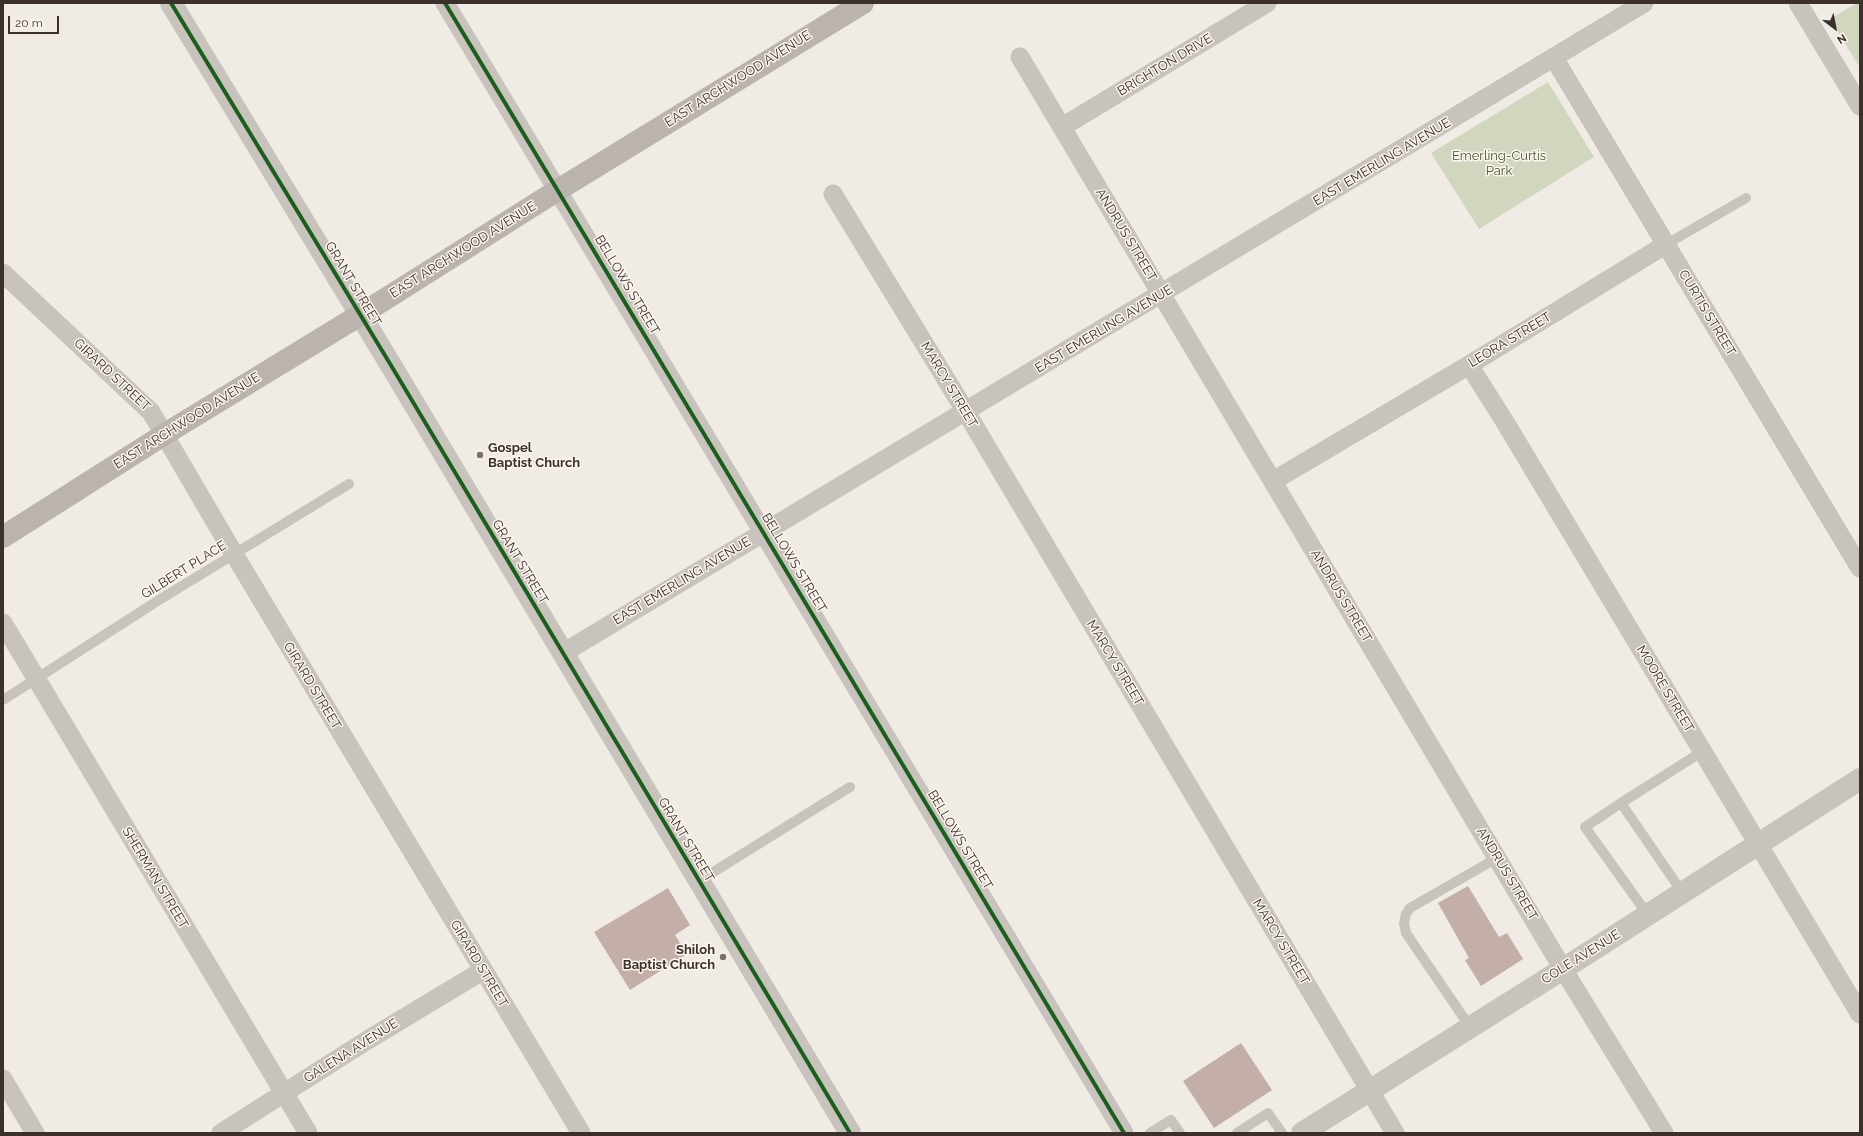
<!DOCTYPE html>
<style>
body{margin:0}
#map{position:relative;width:1863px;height:1136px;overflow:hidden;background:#f0ebe5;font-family:Raleway,sans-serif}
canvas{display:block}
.frame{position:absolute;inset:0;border:4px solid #3b302b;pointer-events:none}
.north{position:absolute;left:1815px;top:8px;width:40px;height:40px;-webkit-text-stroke:3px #fbf5ee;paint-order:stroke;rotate:148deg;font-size:11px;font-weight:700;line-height:16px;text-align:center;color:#3b302b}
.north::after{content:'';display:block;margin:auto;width:14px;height:18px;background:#3b302b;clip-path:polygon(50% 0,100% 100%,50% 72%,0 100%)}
.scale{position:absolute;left:8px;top:16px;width:51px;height:18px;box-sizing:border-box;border:2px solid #3b302b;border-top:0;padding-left:5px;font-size:12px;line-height:14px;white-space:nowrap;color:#3b302b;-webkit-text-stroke:3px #fbf5ee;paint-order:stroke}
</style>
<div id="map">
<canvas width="1863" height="1136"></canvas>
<div class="frame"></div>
<div class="north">N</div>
<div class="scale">20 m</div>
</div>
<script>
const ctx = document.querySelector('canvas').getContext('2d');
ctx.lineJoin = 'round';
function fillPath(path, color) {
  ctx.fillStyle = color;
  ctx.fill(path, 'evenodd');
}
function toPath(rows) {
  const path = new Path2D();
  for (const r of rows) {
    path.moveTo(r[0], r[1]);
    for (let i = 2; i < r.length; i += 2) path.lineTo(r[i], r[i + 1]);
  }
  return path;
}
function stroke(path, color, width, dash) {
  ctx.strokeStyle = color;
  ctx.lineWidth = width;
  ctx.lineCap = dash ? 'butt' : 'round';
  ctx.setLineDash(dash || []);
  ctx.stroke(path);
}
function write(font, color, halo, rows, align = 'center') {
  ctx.font = font + ' Raleway,sans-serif';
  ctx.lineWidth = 3;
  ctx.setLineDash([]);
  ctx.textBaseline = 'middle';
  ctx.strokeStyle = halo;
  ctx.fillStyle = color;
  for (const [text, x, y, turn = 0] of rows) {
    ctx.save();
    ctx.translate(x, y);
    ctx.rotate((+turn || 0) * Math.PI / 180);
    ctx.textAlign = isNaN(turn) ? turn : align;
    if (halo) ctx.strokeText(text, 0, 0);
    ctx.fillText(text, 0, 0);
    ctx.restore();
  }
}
const green = toPath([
 [1857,3,1860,3,1860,68,1830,19],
 [1548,82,1594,157,1479,229,1431,153]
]);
const building = toPath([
 [1468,886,1499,937,1507,933,1523,959,1481,986,1465,960,1469,958,1438,903],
 [668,888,690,925,675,935,687,954,630,990,594,932],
 [1241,1043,1272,1090,1214,1128,1183,1081]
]);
const service = toPath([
 [1665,245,1746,198],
 [3,700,159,600,349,484],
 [1621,803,1585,827,1648,915],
 [699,881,850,787],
 [1682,892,1621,803,1703,751],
 [1470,1027,1406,933,1404,923,1406,914,1410,908,1497,858],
 [1150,1133,1171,1120,1180,1133],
 [1237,1133,1268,1113,1282,1133]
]);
const minor = toPath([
 [445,3,1124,1133],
 [1798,3,1860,106],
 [1020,57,1563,969,1664,1133],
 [1554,58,1860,568],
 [1062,127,1267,3],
 [833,194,966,412,1395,1133],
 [3,273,151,412,234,554,581,1133],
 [1469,365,1505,422,1860,1014],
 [1273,481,1469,365,1665,245],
 [3,623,308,1133],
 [563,653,1644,3],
 [3,1079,35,1133],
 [221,1133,366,1041,482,971]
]);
const tertiary = toPath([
 [171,3,392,367,850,1133],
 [1302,1133,1563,969,1860,779]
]);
const secondary = toPath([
 [3,537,165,434,360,315,558,190,863,3]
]);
const cycleway = toPath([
 [171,3,392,367,850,1133],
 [445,3,1124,1133]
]);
const markers = [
 [480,455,4,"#7a716c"],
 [723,957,4,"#7a716c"]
];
const streetNames = [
 ["BRIGHTON DRIVE",1165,65,-31],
 ["EAST ARCHWOOD AVENUE",738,79,-32],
 ["EAST EMERLING AVENUE",1382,162,-31],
 ["ANDRUS STREET",1126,235,59],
 ["EAST ARCHWOOD AVENUE",463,250,-32],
 ["GRANT STREET",353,284,59],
 ["BELLOWS STREET",627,285,59],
 ["CURTIS STREET",1707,313,59],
 ["EAST EMERLING AVENUE",1104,329,-31],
 ["LEORA STREET",1510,340,-31],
 ["GIRARD STREET",112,375,43],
 ["MARCY STREET",949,385,59],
 ["EAST ARCHWOOD AVENUE",187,421,-32],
 ["GRANT STREET",520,562,59],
 ["BELLOWS STREET",794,563,59],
 ["GILBERT PLACE",184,570,-32],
 ["EAST EMERLING AVENUE",682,581,-31],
 ["ANDRUS STREET",1341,596,59],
 ["MARCY STREET",1115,663,59],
 ["GIRARD STREET",312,686,59],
 ["MOORE STREET",1665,689,59],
 ["GRANT STREET",686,840,59],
 ["BELLOWS STREET",960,840,59],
 ["ANDRUS STREET",1507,874,59],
 ["SHERMAN STREET",155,878,59],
 ["MARCY STREET",1281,942,59],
 ["COLE AVENUE",1581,957,-32],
 ["GIRARD STREET",479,964,59],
 ["GALENA AVENUE",351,1051,-32]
];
const parkNames = [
 ["Emerling-Curtis",1499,156],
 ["Park",1499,171]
];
const poiNames = [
 ["Gospel",488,448],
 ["Baptist Church",488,463],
 ["Shiloh",715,950,"right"],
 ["Baptist Church",715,965,"right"]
];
fillPath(green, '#d1d6bf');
fillPath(building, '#c3afa7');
stroke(service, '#c9c3be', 10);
stroke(minor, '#c9c3be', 19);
stroke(tertiary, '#c9c3be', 22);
stroke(secondary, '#bab3ae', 22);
stroke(cycleway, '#1b5e20', 4);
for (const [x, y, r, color] of markers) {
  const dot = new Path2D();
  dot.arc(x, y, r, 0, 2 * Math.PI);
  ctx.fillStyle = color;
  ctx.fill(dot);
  stroke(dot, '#fbf5ee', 1.5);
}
write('13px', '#3b302b', '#fbf5ee', streetNames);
write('13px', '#4a5a2e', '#fbf5ee', parkNames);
write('bold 13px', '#3b302b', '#fbf5ee', poiNames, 'left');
</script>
